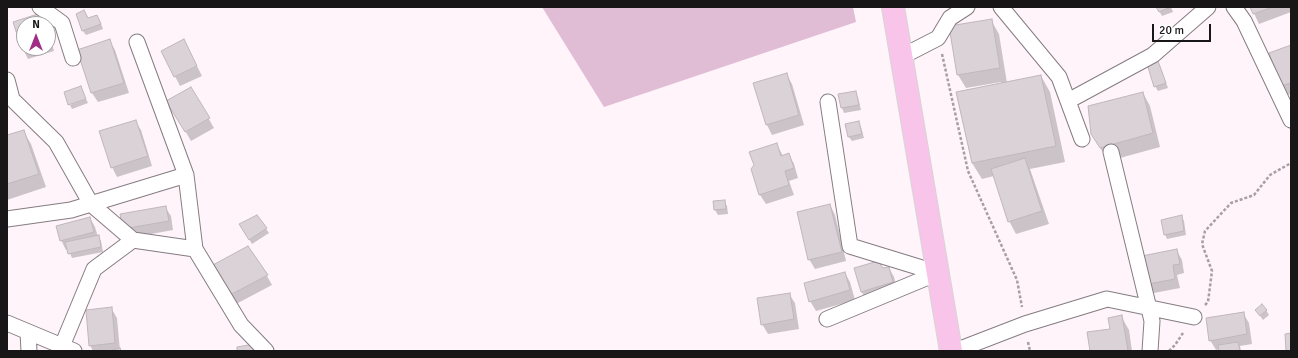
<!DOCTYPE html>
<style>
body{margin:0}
#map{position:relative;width:1298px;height:358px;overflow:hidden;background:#fef4fa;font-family:Signika,sans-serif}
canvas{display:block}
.frame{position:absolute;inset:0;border:8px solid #191618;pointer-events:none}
.north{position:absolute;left:16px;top:16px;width:40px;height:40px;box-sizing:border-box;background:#fff;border:1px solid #a3a2a3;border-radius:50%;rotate:0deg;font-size:11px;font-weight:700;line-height:16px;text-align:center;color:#191618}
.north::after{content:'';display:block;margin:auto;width:14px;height:18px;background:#a22d86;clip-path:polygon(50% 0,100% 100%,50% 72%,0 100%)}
.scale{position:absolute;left:1152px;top:24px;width:59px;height:18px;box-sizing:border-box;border:2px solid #191618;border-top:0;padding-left:5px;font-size:12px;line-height:14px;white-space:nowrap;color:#191618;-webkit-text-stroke:3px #fff;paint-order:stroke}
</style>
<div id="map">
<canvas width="1298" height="358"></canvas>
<div class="frame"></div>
<div class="north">N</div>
<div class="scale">20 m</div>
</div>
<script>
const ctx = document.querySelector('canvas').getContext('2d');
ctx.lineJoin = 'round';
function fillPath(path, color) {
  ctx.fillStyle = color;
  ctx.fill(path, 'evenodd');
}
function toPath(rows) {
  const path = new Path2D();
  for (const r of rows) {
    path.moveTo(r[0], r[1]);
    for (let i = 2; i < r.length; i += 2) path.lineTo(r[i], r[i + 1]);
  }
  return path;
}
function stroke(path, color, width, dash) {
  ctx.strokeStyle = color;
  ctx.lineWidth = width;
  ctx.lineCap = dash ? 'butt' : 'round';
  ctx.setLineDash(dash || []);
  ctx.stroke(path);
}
const green = toPath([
 [542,7,853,7,856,22,604,107]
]);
const shadow = toPath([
 [1157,7,1171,7,1173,12,1162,16],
 [1251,7,1290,7,1291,12,1259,24],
 [40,14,46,24,24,24,24,48,48,48,48,31,54,51,28,59,23,49,14,23],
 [88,19,100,21,103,29,86,35,83,31],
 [991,20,999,34,1007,83,1041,76,1050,92,1065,162,1030,169,1049,224,1016,234,1009,221,994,176,982,179,972,163,957,93,1001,84,1001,82,966,88,958,75],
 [109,40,115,50,129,93,98,102,92,93,78,50],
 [1291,46,1291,94,1287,95,1282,86],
 [189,50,202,76,180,86,162,51],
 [1160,66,1168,88,1158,91,1155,86],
 [786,74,792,84,804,125,772,135,767,125,754,84],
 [191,88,214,128,191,141,168,101],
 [855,92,858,97,861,110,844,113,842,108,839,95],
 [1143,93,1150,106,1160,147,1109,161,1100,148],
 [86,99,88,103,72,109,70,105],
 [135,121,141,130,152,166,117,177,112,167],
 [858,122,861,127,864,138,852,141,849,137],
 [23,131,31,144,46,187,7,200,7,137],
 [777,145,783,156,789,155,794,164,798,178,789,181,794,195,766,204,760,195,752,169],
 [724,201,727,206,728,214,718,215,715,210],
 [830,205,835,215,846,261,815,269,809,259],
 [165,207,171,216,173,230,129,238,124,229],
 [257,216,269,233,252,244,243,229],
 [1181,216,1184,221,1186,235,1167,239,1165,234],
 [90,218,95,227,98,237,101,241,103,252,72,258,68,249,66,250,61,240],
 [1177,251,1182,260,1184,273,1177,275,1180,288,1154,293,1148,283],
 [889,268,894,277,898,292,867,301,861,291,882,269],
 [845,273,850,282,855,300,816,311,810,301],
 [218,275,267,276,272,285,236,304],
 [789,294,795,303,799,329,768,334,762,324],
 [111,308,117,318,120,351,93,351,90,345],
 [1256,310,1266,310,1269,315,1263,320],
 [1243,313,1249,323,1252,344,1240,346,1241,351,1220,351,1220,349,1216,350,1210,340],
 [1121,316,1129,330,1132,351,1091,351]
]);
const building = toPath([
 [1156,7,1171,7,1159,12,1156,7],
 [1250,7,1273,7,1253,14,1250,7],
 [84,10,88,18,97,15,101,24,82,31,76,14,84,10],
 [41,13,44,24,24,24,24,48,28,48,22,50,13,22,41,13],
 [992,19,1000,68,957,75,949,26,992,19],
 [110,39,124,83,91,93,77,50,110,39],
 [184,39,197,66,174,77,161,51,184,39],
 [1291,45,1291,83,1281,86,1269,53,1291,45],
 [1158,61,1166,83,1154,87,1147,64,1158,61],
 [787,73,799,115,766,125,753,83,787,73],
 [1041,75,1056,146,972,163,956,92,1041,75],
 [81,86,86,99,68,105,64,92,81,86],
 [191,87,210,118,185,132,166,101,191,87],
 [856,91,859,105,841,108,838,94,856,91],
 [1143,92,1153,133,1100,148,1091,134,1088,106,1143,92],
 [136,120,148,156,111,168,99,131,136,120],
 [859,121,862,134,848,137,845,124,859,121],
 [24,130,39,174,7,184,7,135,24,130],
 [777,143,781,156,789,153,794,168,785,171,789,185,759,195,751,169,754,165,749,152,777,143],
 [1025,158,1042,211,1008,222,991,169,1025,158],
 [725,200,726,209,714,210,713,201,725,200],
 [830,204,842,252,808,260,797,212,830,204],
 [166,206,169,221,123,229,120,214,166,206],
 [257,215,267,228,249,240,239,224,257,215],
 [1182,215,1184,231,1164,235,1161,220,1182,215],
 [90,217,94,232,60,241,56,226,90,217],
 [99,235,101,247,68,254,65,242,99,235],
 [248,246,268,275,230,295,211,266,248,246],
 [1177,249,1180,264,1173,265,1175,279,1148,284,1142,256,1177,249],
 [878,261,883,268,889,267,893,282,861,292,854,268,878,261],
 [845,272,850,290,809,302,804,283,845,272],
 [790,293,794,319,761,325,757,298,790,293],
 [1262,304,1267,310,1260,316,1255,310,1262,304],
 [112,307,115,343,89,346,86,310,112,307],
 [1244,312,1247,334,1209,341,1206,318,1244,312],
 [1122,315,1128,351,1090,351,1087,332,1110,329,1108,318,1122,315],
 [1291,333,1291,351,1286,351,1285,334,1291,333],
 [1238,342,1240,351,1219,351,1218,345,1238,342],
 [254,344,255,351,237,351,237,347,254,344],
 [120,348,121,351,109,351,120,348]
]);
const path = toPath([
 [942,54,968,171,1017,280,1022,307],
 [1205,305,1208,302,1212,271,1202,244,1205,231,1231,203,1254,195,1270,175,1291,163],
 [1028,342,1030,351],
 [1169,351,1175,345,1183,333]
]);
const minor = toPath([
 [40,7,62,23,73,58],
 [1001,7,1059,77,1082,139],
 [1234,7,1244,21,1291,120],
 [137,42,186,175,195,249,241,325,266,351],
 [901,57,938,38,950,18,967,7],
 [7,80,12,99,56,142,91,204,133,240,195,249],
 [1068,101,1153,55,1208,7],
 [828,102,850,246,938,273],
 [1111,152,1152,321,1150,351],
 [7,219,71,210,186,175],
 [827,319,938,273],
 [7,323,74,351],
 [28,332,29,351],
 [62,346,94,269,133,240],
 [955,351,1025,324,1107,299,1194,317]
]);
const primary = toPath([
 [893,7,951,351]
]);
fillPath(green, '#e1bcd5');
fillPath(shadow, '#0003');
fillPath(building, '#dbd2d8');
stroke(building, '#c0b6bc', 1);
stroke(minor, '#857c82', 17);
stroke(primary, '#d6d5d5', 24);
stroke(path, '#a79fa4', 2.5, [3, 2]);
stroke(minor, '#fff', 15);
stroke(primary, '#f9c4e9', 22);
</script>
